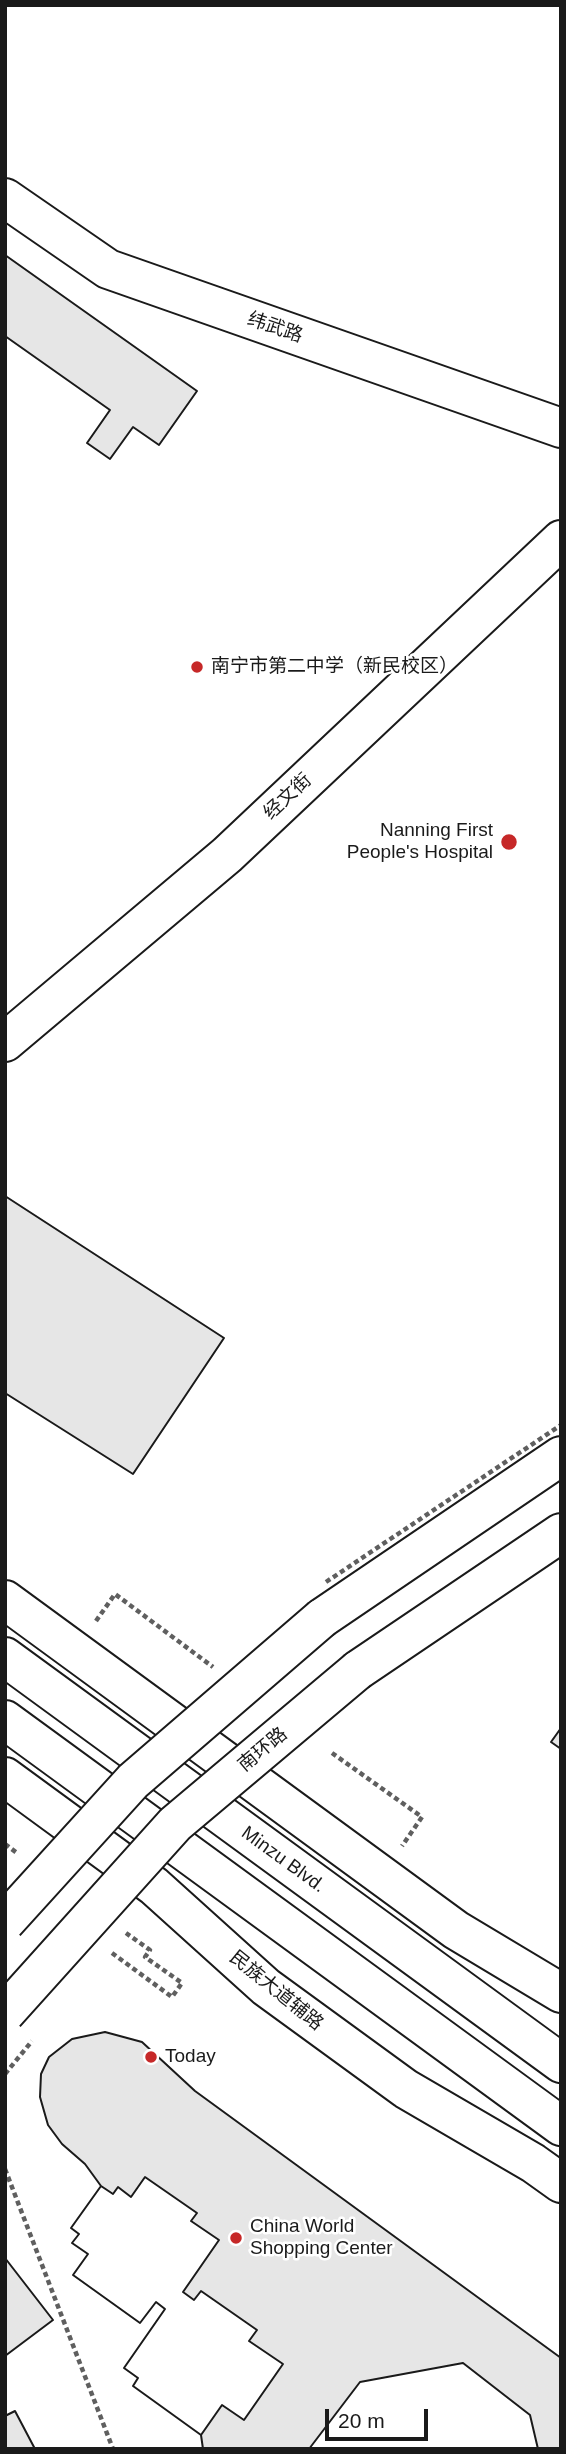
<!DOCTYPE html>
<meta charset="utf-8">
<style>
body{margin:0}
#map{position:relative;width:566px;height:2454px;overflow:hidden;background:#fff;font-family:Arial,sans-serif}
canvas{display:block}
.frame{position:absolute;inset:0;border:7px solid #1a1a1a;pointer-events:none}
.scale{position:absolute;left:325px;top:2409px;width:103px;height:32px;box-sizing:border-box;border:4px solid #1a1a1a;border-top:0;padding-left:9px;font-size:21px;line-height:24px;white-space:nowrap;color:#1a1a1a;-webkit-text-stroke:5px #fff;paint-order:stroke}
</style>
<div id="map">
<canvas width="566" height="2454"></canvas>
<div class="frame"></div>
<div class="scale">20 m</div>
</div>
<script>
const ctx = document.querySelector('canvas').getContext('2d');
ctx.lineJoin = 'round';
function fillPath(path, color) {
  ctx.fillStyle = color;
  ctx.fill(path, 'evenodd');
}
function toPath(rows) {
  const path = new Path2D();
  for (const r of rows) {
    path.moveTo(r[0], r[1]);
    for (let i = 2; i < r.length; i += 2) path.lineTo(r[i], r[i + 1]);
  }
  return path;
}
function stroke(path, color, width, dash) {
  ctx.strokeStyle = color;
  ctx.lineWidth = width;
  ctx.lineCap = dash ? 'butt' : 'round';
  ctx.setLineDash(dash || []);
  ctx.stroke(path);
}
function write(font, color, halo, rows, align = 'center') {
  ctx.font = font + ' Arial,"Noto Sans SC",sans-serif';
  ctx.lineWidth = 5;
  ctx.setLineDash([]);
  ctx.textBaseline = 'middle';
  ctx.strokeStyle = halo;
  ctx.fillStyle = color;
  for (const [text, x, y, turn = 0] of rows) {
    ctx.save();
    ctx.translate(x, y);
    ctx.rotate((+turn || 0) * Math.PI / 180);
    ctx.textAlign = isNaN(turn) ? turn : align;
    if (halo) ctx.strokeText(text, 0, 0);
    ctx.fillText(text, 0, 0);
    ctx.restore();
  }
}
const building = toPath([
 [5,255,197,391,159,445,133,427,110,459,87,443,110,410,5,336,5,255],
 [5,1196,224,1338,133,1474,5,1393,5,1196],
 [561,1728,561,1749,551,1742,561,1728],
 [105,2032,142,2042,195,2091,561,2358,561,2449,203,2449,201,2435,133,2386,138,2378,124,2368,165,2309,156,2302,140,2323,73,2275,88,2254,72,2243,79,2234,71,2228,101,2186,85,2164,62,2144,48,2125,40,2097,41,2074,49,2057,72,2039,105,2032],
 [145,2177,197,2213,191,2221,219,2240,183,2292,194,2300,201,2291,257,2330,249,2341,283,2364,244,2420,222,2405,201,2435,133,2386,138,2378,124,2368,165,2309,156,2302,140,2323,73,2275,88,2254,72,2243,79,2234,71,2228,101,2186,113,2194,118,2187,131,2197,145,2177],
 [5,2258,53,2320,5,2356,5,2258],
 [463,2363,530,2415,538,2449,309,2449,360,2382,463,2363],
 [15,2411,35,2449,5,2449,5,2416,15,2411]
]);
const path = toPath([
 [96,1621,115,1594,213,1667],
 [332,1753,422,1817,402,1846],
 [5,1844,17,1853],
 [112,1953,172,1997,182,1983,145,1957,150,1950,126,1933],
 [5,2074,32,2041],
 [5,2169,113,2449]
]);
const minor = toPath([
 [5,198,108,269,561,428],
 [5,1042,227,855,561,540],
 [5,1600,456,1930,561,1993],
 [5,1777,154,1886,266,1987,406,2089,533,2163,561,2183]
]);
const major = toPath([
 [322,1618,561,1456],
 [358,1670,561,1533]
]);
const highway = toPath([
 [5,1657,561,2063],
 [5,1720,561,2126]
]);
const pathBridge = toPath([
 [326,1582,561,1425]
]);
const majorBridge = toPath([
 [5,1922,133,1781,322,1618],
 [5,2013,175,1824,358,1670]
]);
const markers = [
 [197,667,7,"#c62828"],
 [509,842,9,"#c62828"],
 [151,2057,7,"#c62828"],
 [236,2238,7,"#c62828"]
];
const streetNames = [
 ["纬武路",275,328,19],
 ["经文街",288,797,-43],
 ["南环路",263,1750,-40],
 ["Minzu Blvd.",283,1860,36],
 ["民族大道辅路",276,1991,39]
];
const poiNames = [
 ["南宁市第二中学（新民校区）",211,667],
 ["Nanning First",493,831,"right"],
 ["People's Hospital",493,853,"right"],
 ["Today",165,2057],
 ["China World",250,2227],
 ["Shopping Center",250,2249]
];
fillPath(building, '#e6e6e6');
stroke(building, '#1a1a1a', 2);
stroke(minor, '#1a1a1a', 42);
stroke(major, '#1a1a1a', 42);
stroke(highway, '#1a1a1a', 42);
stroke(path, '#5f5f5f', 4.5, [5, 3.5]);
stroke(minor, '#fff', 38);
stroke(major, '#fff', 38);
stroke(highway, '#fff', 38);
stroke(majorBridge, '#1a1a1a', 42, []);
stroke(pathBridge, '#5f5f5f', 4.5, [5, 3.5]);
stroke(majorBridge, '#fff', 38);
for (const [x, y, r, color] of markers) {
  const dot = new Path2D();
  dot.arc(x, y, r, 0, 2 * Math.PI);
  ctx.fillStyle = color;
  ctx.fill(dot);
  stroke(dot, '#fff', 2.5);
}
write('19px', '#1a1a1a', '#fff', streetNames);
write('19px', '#1a1a1a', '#fff', poiNames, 'left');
</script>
